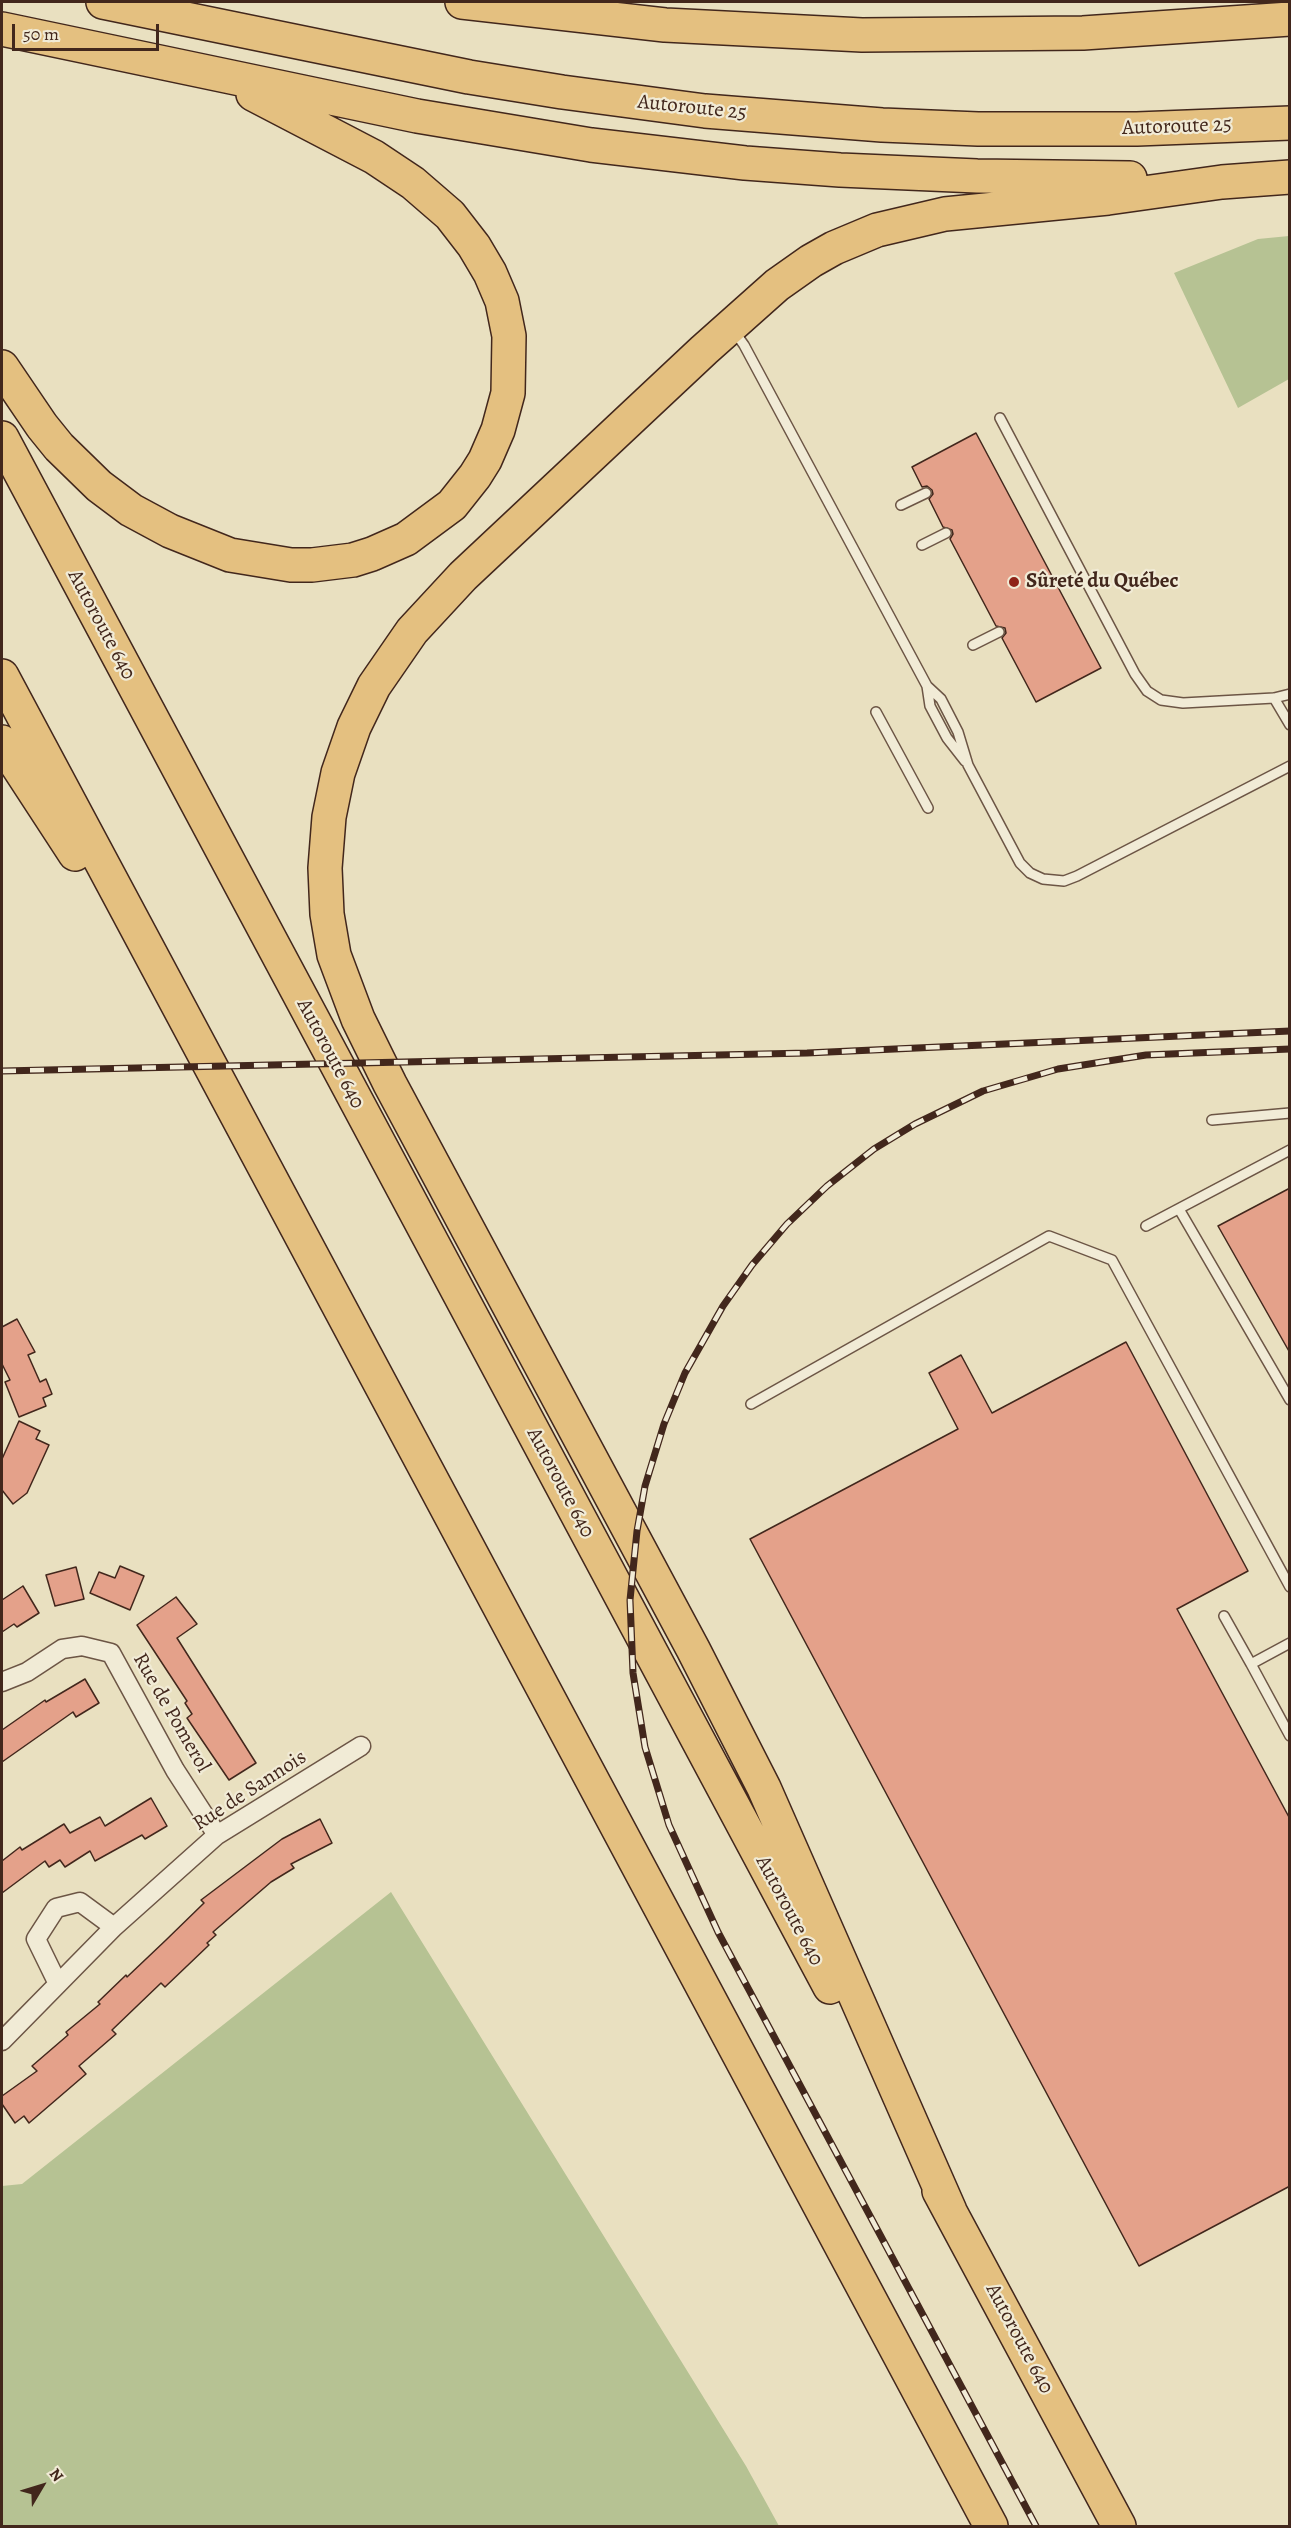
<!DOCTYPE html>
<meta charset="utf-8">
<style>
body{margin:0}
#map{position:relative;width:1291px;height:2528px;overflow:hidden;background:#e9e0c0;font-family:Alegreya,serif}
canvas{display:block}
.frame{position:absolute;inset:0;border:3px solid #42271c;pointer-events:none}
.north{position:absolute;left:12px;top:2456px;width:60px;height:60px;-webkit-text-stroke:4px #f1ebd6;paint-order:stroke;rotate:52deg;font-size:16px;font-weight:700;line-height:24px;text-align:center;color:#42271c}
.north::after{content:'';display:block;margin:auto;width:21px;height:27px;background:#42271c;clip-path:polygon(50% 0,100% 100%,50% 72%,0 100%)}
.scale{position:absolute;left:12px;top:24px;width:147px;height:27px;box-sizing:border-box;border:3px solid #42271c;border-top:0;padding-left:8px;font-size:18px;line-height:21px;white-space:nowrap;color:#42271c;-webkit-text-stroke:4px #f1ebd6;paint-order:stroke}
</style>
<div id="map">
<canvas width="1291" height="2528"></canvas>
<div class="frame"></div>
<div class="north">N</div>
<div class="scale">50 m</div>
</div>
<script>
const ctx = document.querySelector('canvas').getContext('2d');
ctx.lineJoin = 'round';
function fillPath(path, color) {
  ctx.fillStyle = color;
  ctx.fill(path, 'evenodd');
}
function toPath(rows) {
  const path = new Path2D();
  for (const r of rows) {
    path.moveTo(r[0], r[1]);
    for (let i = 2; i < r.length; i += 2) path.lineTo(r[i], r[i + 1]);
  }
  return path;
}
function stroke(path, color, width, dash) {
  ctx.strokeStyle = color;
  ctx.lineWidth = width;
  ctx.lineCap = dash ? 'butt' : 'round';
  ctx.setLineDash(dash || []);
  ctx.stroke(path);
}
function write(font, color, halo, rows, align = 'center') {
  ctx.font = font + ' Alegreya,serif';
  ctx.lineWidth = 4.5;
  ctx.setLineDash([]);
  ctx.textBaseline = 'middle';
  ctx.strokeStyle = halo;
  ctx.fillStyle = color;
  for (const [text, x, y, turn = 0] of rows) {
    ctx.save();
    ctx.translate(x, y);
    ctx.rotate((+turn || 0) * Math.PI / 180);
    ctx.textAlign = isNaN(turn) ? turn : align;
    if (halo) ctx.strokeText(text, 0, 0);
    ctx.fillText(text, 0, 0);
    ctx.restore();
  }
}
const green = toPath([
 [1289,236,1289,379,1238,408,1174,273,1258,239],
 [391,1892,746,2466,779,2526,2,2526,2,2186,22,2184]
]);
const building = toPath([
 [976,433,1101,668,1036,702,1002,638,1006,633,1005,628,996,626,950,539,953,534,952,530,943,527,929,499,933,494,932,490,927,486,922,487,912,467,976,433],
 [1290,1188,1290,1353,1218,1226,1290,1188],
 [17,1319,35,1352,28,1355,40,1382,46,1379,52,1394,43,1398,46,1406,19,1417,5,1382,10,1380,2,1364,2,1327,17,1319],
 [1126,1342,1248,1571,1177,1609,1290,1819,1290,2186,1139,2266,750,1539,958,1429,929,1373,961,1355,992,1413,1126,1342],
 [19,1421,40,1431,36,1439,49,1445,27,1493,13,1504,2,1490,2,1459,19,1421],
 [120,1566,144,1576,130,1610,90,1593,99,1572,115,1578,120,1566],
 [76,1567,84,1599,55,1606,46,1575,76,1567],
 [23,1586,39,1613,17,1627,14,1624,2,1632,2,1600,23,1586],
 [176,1597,197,1624,177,1638,256,1763,229,1780,187,1718,192,1714,185,1703,187,1701,137,1625,176,1597],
 [85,1679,99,1703,76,1717,73,1712,2,1762,2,1730,45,1700,46,1702,85,1679],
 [151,1798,167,1826,145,1839,142,1835,95,1861,90,1851,65,1867,60,1860,49,1867,45,1861,2,1893,2,1861,20,1847,22,1850,64,1824,70,1833,100,1817,105,1826,151,1798],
 [320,1819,332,1843,291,1864,294,1868,271,1882,213,1932,216,1935,207,1943,209,1945,165,1987,161,1983,112,2030,116,2034,79,2066,86,2074,29,2123,24,2116,15,2123,2,2104,2,2096,37,2071,32,2066,68,2035,66,2032,100,2004,98,2002,126,1975,127,1977,166,1940,204,1903,201,1900,282,1839,320,1819]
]);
const lane = toPath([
 [734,331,744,345,927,686,930,706,947,738,965,761],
 [1000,418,1135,674,1147,691,1161,700,1183,703,1274,698,1290,694],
 [901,505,926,493],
 [922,545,946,533],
 [973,645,999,632],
 [927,686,941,699,958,732,968,765,1020,863,1030,873,1043,879,1064,881,1077,876,1290,766],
 [1274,698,1290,725],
 [876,712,928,808],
 [1212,1120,1290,1113],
 [1179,1209,1290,1400],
 [1146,1226,1290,1150],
 [751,1404,1049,1236,1112,1260,1290,1587],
 [1224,1616,1251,1664],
 [1290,1643,1251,1664,1290,1736]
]);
const street = toPath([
 [2,1682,27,1672,62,1649,82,1646,111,1653,175,1770,217,1835],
 [58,1984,114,1927],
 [2,2041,58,1984,36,1939,56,1908,80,1902,114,1927,217,1835,361,1746]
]);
const highway = toPath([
 [103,2,469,77,562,92,705,111,882,125,978,129,1137,129,1290,123],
 [462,2,665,25,862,35,1083,33,1290,19],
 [2,29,417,116,591,145,745,163,840,170,977,176,1130,178],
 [2,367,42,426,59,447,99,486,131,510,170,531,230,555,291,565,312,565,353,560,372,554,406,539,452,505,475,476,485,460,498,430,508,393,509,336,502,301,490,273,474,246,450,215,413,183,374,157,253,94],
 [2,438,830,1987],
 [2,676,991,2526],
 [2,742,75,854],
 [939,2191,1119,2526],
 [950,2211,764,1788,693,1649,390,1084,358,1019,334,955,327,914,325,868,329,817,338,773,354,727,374,686,412,631,463,576,704,350,777,285,811,261,834,248,877,230,945,214,1108,198,1222,182,1290,177]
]);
const rail = toPath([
 [2,1071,807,1053,1290,1031],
 [1036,2526,718,1932,669,1825,645,1747,633,1673,630,1600,637,1531,645,1486,664,1424,685,1373,723,1306,752,1265,787,1224,827,1186,874,1149,915,1124,983,1091,1058,1069,1146,1055,1290,1049]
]);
const markers = [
 [1014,582,6,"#8f2418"]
];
const streetNames = [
 ["Autoroute 25",692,108,6],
 ["Autoroute 25",1177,127,-2],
 ["Autoroute 640",101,625,62],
 ["Autoroute 640",330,1054,62],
 ["Autoroute 640",560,1483,62],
 ["Rue de Pomerol",171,1713,60],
 ["Rue de Sannois",250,1791,-33],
 ["Autoroute 640",789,1911,62],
 ["Autoroute 640",1019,2339,62]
];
const poiNames = [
 ["Sûreté du Québec",1026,582]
];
fillPath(green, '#b6c293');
fillPath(building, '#e4a18a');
stroke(building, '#42271c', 1.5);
stroke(lane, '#6c5545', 12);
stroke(street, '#6c5545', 21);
stroke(highway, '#42271c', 36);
stroke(lane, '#f1ebd6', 9);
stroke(street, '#f1ebd6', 18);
stroke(highway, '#e4c080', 33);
stroke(rail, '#42271c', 7);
stroke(rail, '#f1ebd6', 4.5, [14]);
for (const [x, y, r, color] of markers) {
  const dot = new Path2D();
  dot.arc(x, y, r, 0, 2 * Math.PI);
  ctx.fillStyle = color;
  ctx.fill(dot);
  stroke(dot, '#f1ebd6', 2);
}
write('21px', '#42271c', '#f1ebd6', streetNames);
write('bold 21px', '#42271c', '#f1ebd6', poiNames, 'left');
</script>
